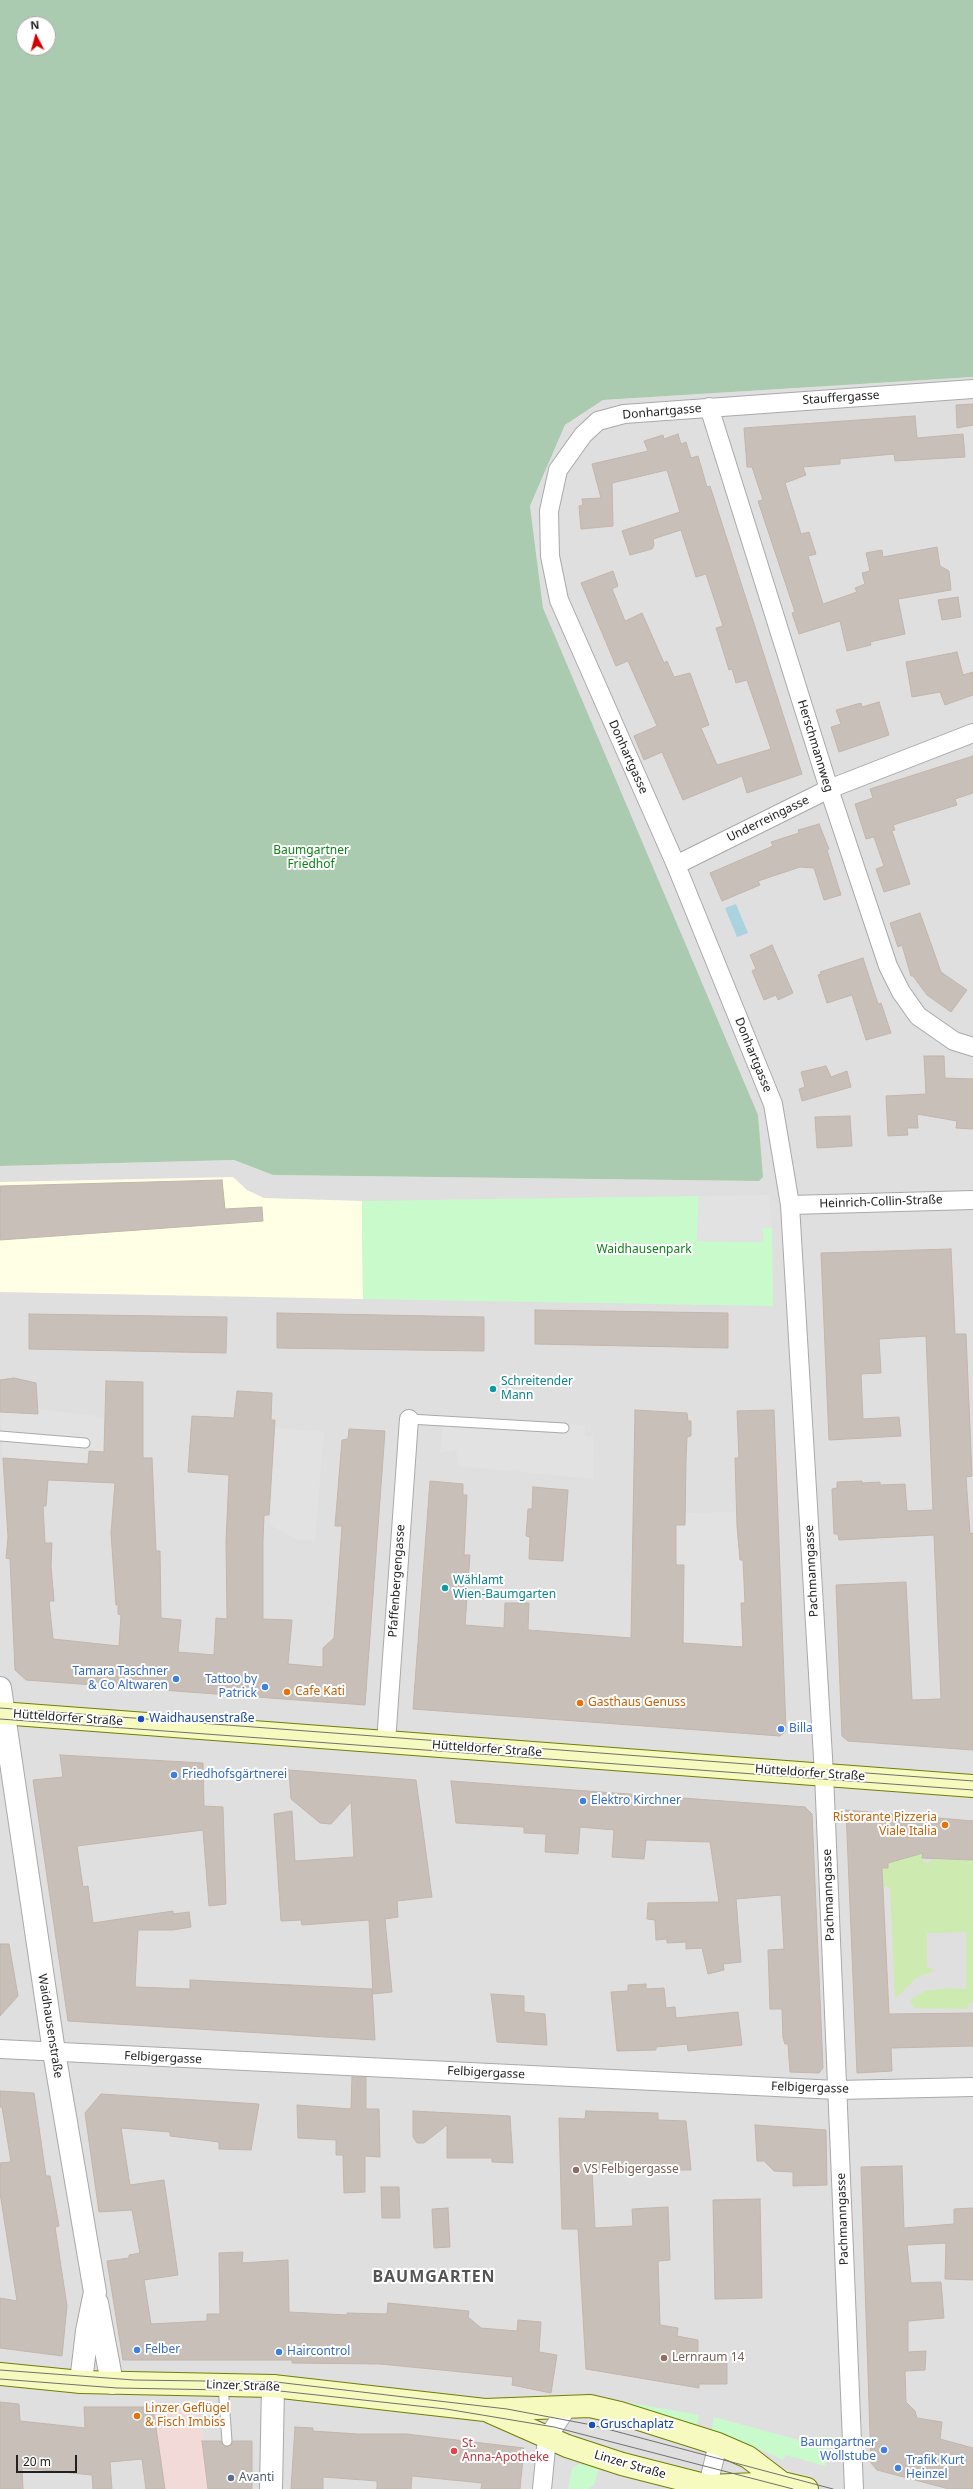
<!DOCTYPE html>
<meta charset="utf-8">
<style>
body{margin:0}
#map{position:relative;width:973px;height:2489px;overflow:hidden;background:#f2efe9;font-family:"Noto Sans",sans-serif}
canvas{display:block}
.north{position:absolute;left:16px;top:16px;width:40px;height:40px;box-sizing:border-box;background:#fff;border:1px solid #a7a7a7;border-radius:50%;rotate:354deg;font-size:11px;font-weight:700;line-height:16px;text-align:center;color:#222}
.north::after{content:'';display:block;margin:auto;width:14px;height:18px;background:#d40000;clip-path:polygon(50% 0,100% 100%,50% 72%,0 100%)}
.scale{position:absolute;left:16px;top:2455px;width:61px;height:18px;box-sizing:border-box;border:2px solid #222;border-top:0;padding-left:5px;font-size:12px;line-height:14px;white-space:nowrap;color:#222;-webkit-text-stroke:3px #fff;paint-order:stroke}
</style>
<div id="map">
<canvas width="973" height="2489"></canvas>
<div class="north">N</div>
<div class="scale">20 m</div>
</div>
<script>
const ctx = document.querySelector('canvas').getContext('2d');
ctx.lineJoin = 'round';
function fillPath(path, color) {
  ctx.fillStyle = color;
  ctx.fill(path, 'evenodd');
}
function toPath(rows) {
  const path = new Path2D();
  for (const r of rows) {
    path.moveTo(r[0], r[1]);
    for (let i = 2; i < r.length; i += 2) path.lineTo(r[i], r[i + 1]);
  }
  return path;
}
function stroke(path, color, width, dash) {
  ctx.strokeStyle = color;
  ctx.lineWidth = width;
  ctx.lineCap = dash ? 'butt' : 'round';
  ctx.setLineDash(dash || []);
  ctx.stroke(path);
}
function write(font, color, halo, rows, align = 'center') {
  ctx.font = font + ' "Noto Sans",sans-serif';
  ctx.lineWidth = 4;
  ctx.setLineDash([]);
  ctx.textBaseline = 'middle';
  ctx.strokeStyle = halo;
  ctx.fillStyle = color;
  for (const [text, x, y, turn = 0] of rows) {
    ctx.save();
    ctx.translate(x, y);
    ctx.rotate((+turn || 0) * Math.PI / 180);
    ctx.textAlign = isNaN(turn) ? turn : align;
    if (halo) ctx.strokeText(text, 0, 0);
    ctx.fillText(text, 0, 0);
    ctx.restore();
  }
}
const residential = toPath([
 [973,377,973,2489,0,2489,0,1719,3,1713,0,1688,0,1166,234,1160,273,1175,759,1181,543,608,530,506,565,425,603,400]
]);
const commercial = toPath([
 [153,2407,199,2409,208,2489,165,2489]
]);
const education = toPath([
 [233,1177,247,1190,264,1198,362,1201,363,1299,0,1292,0,1182]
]);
const grass = toPath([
 [923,1850,922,1861,930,1863,931,1858,973,1860,973,2003,969,2003,968,2009,914,2008,910,2000,925,1991,949,1988,966,1989,966,1932,927,1933,927,1966,934,1971,916,1978,895,1999,890,1887,883,1887,882,1868,888,1868,888,1862,907,1858]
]);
const cemetery = toPath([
 [0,0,973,0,973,377,603,400,565,425,530,506,543,608,758,1115,763,1177,759,1181,273,1175,234,1160,0,1166],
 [24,24,48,24,48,48,24,48]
]);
const park = toPath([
 [699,1196,697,1241,763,1242,762,1227,772,1228,773,1306,363,1299,362,1201],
 [582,2394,699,2415,696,2429,575,2399],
 [714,2417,825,2447,830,2452,825,2466,786,2455,783,2460,750,2445,711,2434],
 [579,2464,599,2468,594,2485,588,2489,568,2489,572,2468]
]);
const parking = toPath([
 [769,1195,772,1228,762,1227,763,1242,697,1241,699,1196],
 [38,1409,105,1417,104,1464,3,1458,0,1412,38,1414],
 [443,1416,585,1425,585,1436,593,1437,594,1479,458,1466,456,1449,440,1453],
 [275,1428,324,1432,315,1540,298,1540,270,1525],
 [741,1512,743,1550,739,1550,739,1560,743,1560,745,1603,741,1603,741,1613,746,1623,742,1623,742,1633,747,1648,675,1642,683,1634,684,1565,676,1565,676,1525,685,1513]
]);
const water = toPath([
 [736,904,748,933,737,937,725,908]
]);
const building = toPath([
 [973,404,973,425,957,428,956,405,973,404],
 [915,416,917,438,963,434,965,457,895,461,894,454,840,459,840,464,803,467,806,475,785,483,801,534,809,532,816,554,808,556,823,604,857,592,855,588,865,584,862,573,870,571,866,553,882,550,883,557,937,547,940,566,949,571,951,590,898,599,905,634,870,642,871,645,847,651,840,621,799,634,792,613,795,612,758,501,763,500,752,467,747,467,744,428,915,416],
 [678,434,681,444,686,442,691,458,698,456,707,487,710,486,802,774,747,793,742,776,683,800,662,752,644,760,634,736,657,726,628,661,616,666,581,583,613,571,618,586,612,589,625,621,642,613,664,663,667,661,674,677,690,673,709,725,701,728,717,765,771,749,747,680,736,683,732,669,729,670,716,628,723,626,706,574,696,577,681,530,653,539,654,545,652,549,630,555,622,531,680,512,667,470,612,483,613,526,581,529,579,506,583,505,582,499,601,498,592,464,648,451,644,441,663,435,664,439,678,434],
 [958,597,961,617,942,620,938,600,958,597],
 [957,652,963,675,973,672,973,695,945,705,940,692,912,697,906,662,957,652],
 [879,702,889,735,839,752,831,727,841,724,836,710,861,703,862,707,879,702],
 [973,756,973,793,955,799,957,805,893,825,895,830,892,831,910,884,884,892,876,869,884,866,874,837,866,839,855,804,873,798,870,789,973,756],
 [819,824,829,849,827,850,841,895,824,900,814,868,800,867,758,881,760,885,722,901,710,873,773,846,771,842,799,833,798,830,819,824],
 [920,913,941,972,967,990,951,1012,927,995,913,976,911,976,902,945,898,947,890,923,920,913],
 [772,945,793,993,778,1000,776,995,764,1000,752,971,756,969,750,955,772,945],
 [863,958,878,1004,881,1003,891,1033,866,1040,852,995,827,1003,818,975,821,974,820,972,863,958],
 [924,1056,944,1056,945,1078,973,1079,973,1129,956,1128,957,1121,917,1114,918,1128,907,1128,908,1135,888,1136,886,1096,926,1094,924,1056],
 [826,1066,831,1077,847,1071,851,1087,802,1101,799,1089,805,1087,801,1072,826,1066],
 [850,1116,852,1146,817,1148,815,1117,850,1116],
 [222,1180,225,1209,262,1207,263,1221,0,1240,0,1186,222,1180],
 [951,1249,955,1334,966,1334,972,1476,966,1477,970,1534,973,1533,973,1750,848,1741,842,1736,836,1585,906,1582,912,1700,941,1699,934,1535,839,1540,838,1534,834,1534,832,1489,837,1488,837,1482,862,1481,862,1483,880,1482,880,1485,905,1484,907,1511,933,1510,926,1336,879,1339,881,1373,861,1374,863,1419,899,1417,901,1436,829,1440,821,1253,951,1249],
 [535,1310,728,1313,728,1348,535,1344,535,1310],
 [277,1313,484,1317,484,1351,277,1348,277,1313],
 [29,1314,227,1317,226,1353,29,1349,29,1314],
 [14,1378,36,1383,38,1414,0,1412,0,1380,14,1378],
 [106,1381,143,1382,143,1458,152,1458,156,1551,160,1551,161,1618,181,1620,178,1652,214,1655,216,1618,227,1619,226,1542,229,1475,188,1472,192,1416,234,1418,237,1391,272,1393,271,1420,275,1420,269,1515,264,1515,263,1540,263,1619,292,1620,288,1664,323,1667,323,1648,334,1638,342,1526,335,1526,342,1440,348,1439,349,1429,385,1431,365,1705,26,1680,15,1670,10,1559,6,1558,8,1537,3,1458,88,1464,89,1451,104,1452,106,1381],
 [48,1480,115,1483,111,1533,116,1605,118,1605,118,1614,121,1615,119,1646,53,1639,49,1601,54,1601,51,1566,52,1543,45,1543,43,1506,46,1506,48,1480],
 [635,1410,687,1413,688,1421,691,1421,691,1436,687,1437,686,1460,685,1525,676,1525,676,1565,684,1565,683,1643,743,1647,741,1603,745,1603,743,1560,740,1560,737,1526,735,1458,739,1458,737,1411,774,1410,786,1731,780,1736,413,1709,430,1481,463,1484,463,1495,467,1495,464,1555,470,1555,465,1625,504,1628,505,1603,529,1603,528,1630,631,1638,635,1410],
 [533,1487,568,1490,563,1561,529,1559,530,1537,526,1536,528,1509,532,1509,533,1487],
 [60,1755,203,1763,204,1806,223,1807,226,1904,209,1906,203,1830,77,1846,83,1887,88,1886,93,1923,173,1911,173,1914,189,1912,191,1927,173,1930,138,1930,135,1987,190,1989,190,1980,372,1989,375,2040,68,2021,33,1780,63,1777,60,1755],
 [289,1770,416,1780,432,1897,397,1901,398,1917,385,1919,392,1992,373,1994,369,1920,302,1925,301,1920,281,1921,274,1814,292,1811,295,1861,354,1857,351,1802,331,1824,320,1823,291,1799,289,1770],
 [451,1781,805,1807,812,1814,823,2068,819,2073,790,2072,788,2044,785,2044,783,2038,782,2009,770,2009,768,1950,784,1949,781,1895,736,1899,741,1962,723,1964,724,1970,708,1974,702,1948,686,1949,686,1942,667,1943,667,1939,656,1940,655,1920,647,1919,648,1903,719,1902,710,1842,646,1840,644,1859,612,1857,614,1830,580,1827,578,1854,545,1852,546,1834,524,1833,524,1827,456,1823,451,1781],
 [846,1810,973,1821,973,1860,922,1858,923,1853,888,1863,888,1868,882,1868,889,2014,973,2013,973,2046,891,2048,892,2071,857,2073,846,1810],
 [0,1944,9,1944,18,1996,0,2016,0,1944],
 [646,1984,646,1989,664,1988,666,2008,675,2007,676,2018,738,2012,742,2045,688,2051,687,2044,656,2047,656,2050,617,2051,611,1992,628,1991,628,1985,646,1984],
 [491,1994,524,1996,524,2012,545,2014,547,2045,497,2042,491,1994],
 [352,2077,366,2077,366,2109,379,2109,380,2157,365,2156,365,2192,344,2193,343,2155,336,2155,336,2140,298,2138,297,2105,351,2109,352,2077],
 [0,2091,34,2093,46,2176,50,2176,59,2226,55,2227,67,2306,62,2356,0,2348,0,2298,17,2301,0,2193,0,2163,11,2162,2,2107,0,2107,0,2091],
 [101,2094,259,2104,251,2150,219,2149,219,2142,170,2136,170,2132,121,2128,130,2185,164,2180,178,2275,144,2280,151,2324,207,2321,207,2314,220,2314,219,2253,243,2252,242,2263,288,2260,289,2312,347,2315,347,2313,387,2314,388,2303,469,2311,468,2317,481,2328,517,2331,518,2320,541,2322,539,2352,557,2355,551,2393,512,2385,513,2377,380,2364,292,2363,292,2360,123,2360,107,2261,129,2258,129,2255,140,2253,132,2210,99,2212,85,2113,101,2094],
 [413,2111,510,2116,513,2163,492,2162,492,2158,447,2158,447,2125,424,2143,417,2143,413,2137,413,2111],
 [586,2111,658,2113,658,2120,686,2121,691,2170,592,2170,595,2228,633,2226,632,2209,668,2207,670,2260,658,2261,660,2325,678,2328,677,2336,698,2340,698,2353,727,2353,727,2384,699,2384,699,2388,586,2369,578,2229,562,2229,559,2118,585,2119,586,2111],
 [755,2125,826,2130,827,2185,793,2186,793,2172,774,2171,764,2161,757,2161,755,2125],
 [902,2166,904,2228,954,2224,954,2209,973,2208,973,2280,945,2279,946,2243,907,2245,911,2283,941,2282,944,2318,908,2321,908,2352,926,2351,925,2370,905,2371,906,2402,915,2411,917,2418,942,2422,940,2439,973,2448,973,2489,949,2489,877,2470,871,2463,861,2167,902,2166],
 [381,2187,399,2187,400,2218,382,2218,381,2187],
 [760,2199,762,2298,715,2299,713,2200,760,2199],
 [448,2208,450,2247,434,2248,432,2209,448,2208],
 [0,2402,19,2404,20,2421,85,2428,84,2407,153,2407,165,2489,146,2489,142,2459,110,2462,112,2489,93,2489,92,2475,22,2468,23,2489,0,2489,0,2402],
 [295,2427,313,2428,313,2431,358,2434,406,2434,524,2448,520,2489,481,2489,482,2483,412,2476,411,2489,377,2489,377,2481,323,2477,323,2489,291,2489,295,2427],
 [202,2441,221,2441,227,2447,233,2441,252,2441,252,2489,208,2489,202,2441]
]);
const service = toPath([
 [409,1419,564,1428],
 [0,1436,85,1443],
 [223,2385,227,2441]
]);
const minor = toPath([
 [709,407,829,789,888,966,901,992,918,1016,954,1041,973,1047],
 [676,865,829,789,973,733],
 [790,1205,973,1200],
 [386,1742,409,1419],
 [0,2049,837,2090,973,2087],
 [542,2489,547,2438,567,2408],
 [707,2489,718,2444],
 [854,2489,824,1774,790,1205,784,1169,773,1104,676,865,559,600,550,556,549,511,558,470,583,435,598,421,624,414,973,389]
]);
const tertiary = toPath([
 [0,1688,54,2052,95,2292,87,2331,81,2382],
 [97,2303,112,2383],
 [271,2489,273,2386]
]);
const secondary = toPath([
 [0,1713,973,1786],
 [0,2374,81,2382,273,2386,485,2410,590,2406,620,2413,718,2444,748,2457,782,2483],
 [490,2412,567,2446,622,2464,708,2486,782,2483,807,2489]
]);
const tram = toPath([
 [0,1708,973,1781],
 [0,1719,973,1790],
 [0,2370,134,2380,276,2382,507,2409,592,2425,833,2489],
 [0,2379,117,2388,280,2391,446,2409,554,2427,793,2489]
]);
const markers = [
 [493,1389,4,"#0f9aa8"],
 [445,1588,4,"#0f9aa8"],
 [176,1679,4,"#3f7fe0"],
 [265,1687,4,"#3f7fe0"],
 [287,1692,4,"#e8710a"],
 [580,1703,4,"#e8710a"],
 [141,1719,4,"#1a4fb4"],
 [781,1729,4,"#3f7fe0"],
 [174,1775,4,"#3f7fe0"],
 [583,1801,4,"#3f7fe0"],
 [945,1825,4,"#e8710a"],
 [576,2170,4,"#8d6e63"],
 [137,2350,4,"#3f7fe0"],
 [279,2352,4,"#3f7fe0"],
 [664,2358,4,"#8d6e63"],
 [137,2416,4,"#e8710a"],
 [592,2425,4,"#1a4fb4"],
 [884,2450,4,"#3f7fe0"],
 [454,2451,4,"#e0444e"],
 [898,2468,4,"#3f7fe0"],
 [231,2478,4,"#5c6f8a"]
];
const streetNames = [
 ["Stauffergasse",841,398,-4],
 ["Donhartgasse",662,412,-5],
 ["Herschmannweg",815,746,73],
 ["Donhartgasse",628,757,66],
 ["Underreingasse",768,819,-26],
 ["Donhartgasse",753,1055,68],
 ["Heinrich-Collin-Straße",881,1202,-2],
 ["Pachmanngasse",812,1571,-93],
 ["Pfaffenbergengasse",397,1581,-86],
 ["Hütteldorfer Straße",68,1718,4],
 ["Hütteldorfer Straße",487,1749,4],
 ["Hütteldorfer Straße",810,1773,4],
 ["Pachmanngasse",829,1895,-92],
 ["Waidhausenstraße",50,2026,81],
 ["Felbigergasse",163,2058,3],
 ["Felbigergasse",486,2073,3],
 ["Felbigergasse",810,2088,2],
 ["Pachmanngasse",843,2219,-92],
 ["Linzer Straße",243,2386,2],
 ["Linzer Straße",630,2465,16]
];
const parkNames = [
 ["Baumgartner",311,851],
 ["Friedhof",311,865],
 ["Waidhausenpark",644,1250]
];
const cultureNames = [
 ["Schreitender",501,1382],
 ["Mann",501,1396],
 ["Wählamt",453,1581],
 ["Wien-Baumgarten",453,1595]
];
const shopNames = [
 ["Tamara Taschner",168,1672,"right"],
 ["& Co Altwaren",168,1686,"right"],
 ["Tattoo by",257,1680,"right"],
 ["Patrick",257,1694,"right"],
 ["Billa",789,1729],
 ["Friedhofsgärtnerei",182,1775],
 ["Elektro Kirchner",591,1801],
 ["Felber",145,2350],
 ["Haircontrol",287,2352],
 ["Baumgartner",876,2443,"right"],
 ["Wollstube",876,2457,"right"],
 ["Trafik Kurt",906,2461],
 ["Heinzel",906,2475]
];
const foodNames = [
 ["Cafe Kati",295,1692],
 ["Gasthaus Genuss",588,1703],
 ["Ristorante Pizzeria",937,1818,"right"],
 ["Viale Italia",937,1832,"right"],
 ["Linzer Geflügel",145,2409],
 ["& Fisch Imbiss",145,2423]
];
const transitNames = [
 ["Waidhausenstraße",149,1719],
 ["Gruschaplatz",600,2425]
];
const educationNames = [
 ["VS Felbigergasse",584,2170],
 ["Lernraum 14",672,2358]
];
const healthNames = [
 ["St.",462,2444],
 ["Anna-Apotheke",462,2458]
];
const serviceNames = [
 ["Avanti",239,2478]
];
const districtNames = [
 ["BAUMGARTEN",434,2277]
];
fillPath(residential, '#e0dfdf');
fillPath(commercial, '#f2dad9');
fillPath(education, '#ffffe5');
fillPath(grass, '#cdebb0');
fillPath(cemetery, '#aacbaf');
fillPath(park, '#c8facc');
fillPath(parking, '#e2e2e2');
fillPath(water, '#aad3df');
fillPath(building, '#c7bfb8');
stroke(building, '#c4b6ab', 1);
stroke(service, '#a9a9a9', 11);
stroke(minor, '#a9a9a9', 20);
stroke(tertiary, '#a9a9a9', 24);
stroke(secondary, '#707d05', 24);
stroke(service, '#fff', 9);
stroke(minor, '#fff', 18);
stroke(tertiary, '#fff', 22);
stroke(secondary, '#f7fabf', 22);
stroke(tram, '#707070', 1);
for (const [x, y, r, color] of markers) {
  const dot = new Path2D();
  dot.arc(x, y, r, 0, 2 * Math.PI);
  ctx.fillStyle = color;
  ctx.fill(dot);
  stroke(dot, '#fff', 1.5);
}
write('12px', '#222', '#fff', streetNames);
write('12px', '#0c8416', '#fff', parkNames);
write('12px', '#0d838f', '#fff', cultureNames, 'left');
write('12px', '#366cbe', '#fff', shopNames, 'left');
write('12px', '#c56008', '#fff', foodNames, 'left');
write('12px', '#164399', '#fff', transitNames, 'left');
write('12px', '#785e54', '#fff', educationNames, 'left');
write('12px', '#be3a42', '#fff', healthNames, 'left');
write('12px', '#4e5e75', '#fff', serviceNames, 'left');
ctx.letterSpacing = '1px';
write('bold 16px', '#555', '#fff', districtNames);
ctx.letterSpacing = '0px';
</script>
